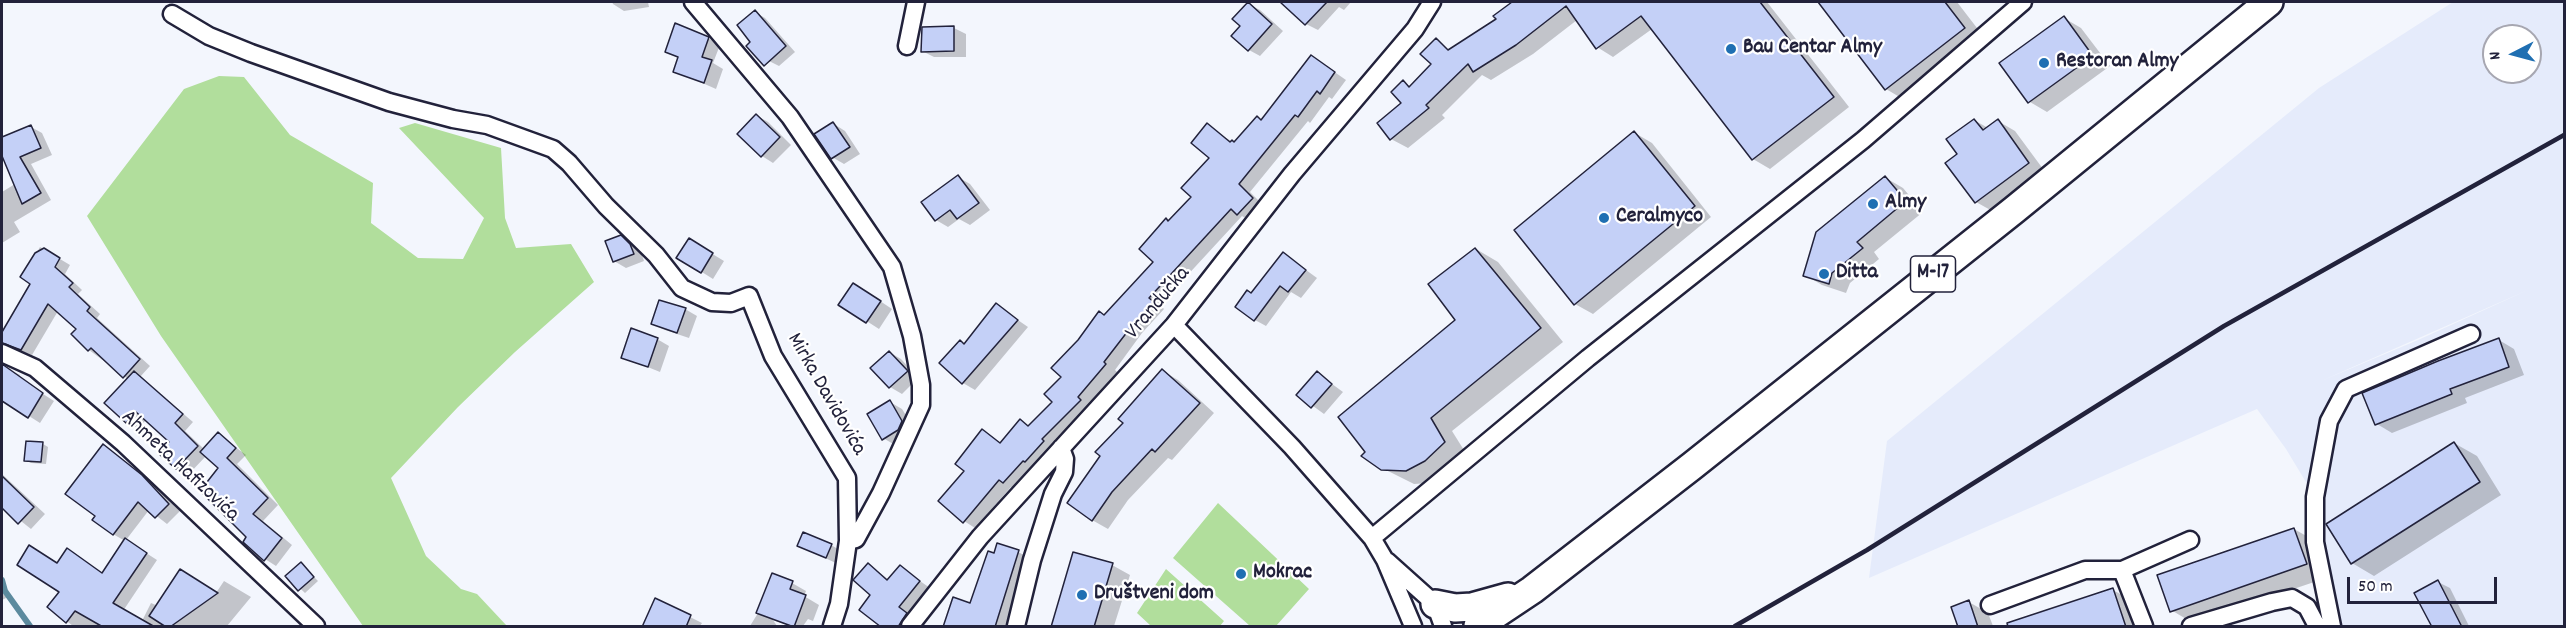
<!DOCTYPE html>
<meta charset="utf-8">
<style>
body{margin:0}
#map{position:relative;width:2566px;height:628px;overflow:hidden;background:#f3f6fd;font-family:Dekko,sans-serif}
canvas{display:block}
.frame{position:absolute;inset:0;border:3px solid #22223b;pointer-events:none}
.north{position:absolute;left:2482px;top:24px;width:60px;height:60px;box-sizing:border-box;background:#fff;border:2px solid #a7a7b1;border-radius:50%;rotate:264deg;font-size:16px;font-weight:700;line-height:24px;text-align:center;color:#22223b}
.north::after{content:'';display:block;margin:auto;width:21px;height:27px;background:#1f6fb2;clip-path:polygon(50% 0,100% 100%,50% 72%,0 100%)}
.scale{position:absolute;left:2347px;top:577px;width:150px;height:27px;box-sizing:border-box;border:3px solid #22223b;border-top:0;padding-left:8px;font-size:18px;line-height:21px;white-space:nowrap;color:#22223b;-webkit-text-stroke:4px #fff;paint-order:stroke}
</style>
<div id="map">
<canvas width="2566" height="628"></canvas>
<div class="frame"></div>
<div class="north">N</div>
<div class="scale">50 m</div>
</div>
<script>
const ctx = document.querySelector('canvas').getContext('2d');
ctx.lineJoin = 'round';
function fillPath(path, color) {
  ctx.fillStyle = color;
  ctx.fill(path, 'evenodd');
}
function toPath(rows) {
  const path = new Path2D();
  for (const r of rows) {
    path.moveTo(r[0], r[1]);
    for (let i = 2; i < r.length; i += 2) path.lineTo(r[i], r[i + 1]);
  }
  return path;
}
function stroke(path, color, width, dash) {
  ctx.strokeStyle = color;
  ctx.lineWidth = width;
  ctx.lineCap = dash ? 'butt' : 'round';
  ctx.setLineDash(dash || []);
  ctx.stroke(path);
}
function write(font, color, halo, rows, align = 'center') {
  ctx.font = font + ' Dekko,sans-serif';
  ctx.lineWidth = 4.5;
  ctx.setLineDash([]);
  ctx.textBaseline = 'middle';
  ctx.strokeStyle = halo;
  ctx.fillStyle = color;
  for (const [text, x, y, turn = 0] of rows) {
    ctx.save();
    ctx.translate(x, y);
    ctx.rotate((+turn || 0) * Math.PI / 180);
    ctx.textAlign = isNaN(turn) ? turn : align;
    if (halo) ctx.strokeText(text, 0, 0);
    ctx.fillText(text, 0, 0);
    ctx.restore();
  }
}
const built = toPath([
 [2453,2,2564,2,2564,626,2332,626,2315,497,2286,449,2257,409,1869,578,1887,441,2319,88],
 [2494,36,2530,36,2530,72,2494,72],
 [2528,290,2418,340,2321,381]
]);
const green = toPath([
 [219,76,244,77,290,135,373,183,371,223,418,258,463,259,484,218,399,128,415,123,501,148,505,218,516,248,571,244,594,282,515,352,458,407,391,478,426,556,461,589,477,594,507,626,363,626,161,336,87,216,184,89],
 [1218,503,1309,589,1276,626,1250,626,1173,558],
 [1166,569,1224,621,1220,626,1151,626,1137,613]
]);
const shadow = toPath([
 [612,2,648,2,649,7,624,11,613,4],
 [1282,2,1351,2,1344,10,1339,7,1318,30,1306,24],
 [1514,2,1767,2,1849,107,1770,169,1753,159,1652,29,1613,57,1597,47,1577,20,1533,54,1491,80,1482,75,1442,115,1445,118,1408,148,1391,139,1403,104,1403,82,1411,87,1498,20,1496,16],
 [1820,2,1957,2,1987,41,1908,102,1886,89],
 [1248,4,1260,10,1283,31,1260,56,1249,50],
 [755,12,765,18,795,52,779,66,769,61],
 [2064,18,2081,28,2110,66,2047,112,2030,102,2001,63],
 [954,28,966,34,966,57,934,57,922,51],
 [708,38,720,45,713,63,723,69,716,89,675,71,679,59,667,51],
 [1323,64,1346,80,1332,99,1329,97,1310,123,1308,121,1250,192,1264,206,1250,221,1242,216,1160,305,1164,309,1142,333,1115,370,1117,372,1089,405,1091,407,1015,489,1011,487,975,528,964,521,966,471,983,431,1001,443,1020,421,1029,427,1054,402,1064,377,1105,316,1155,262,1169,222,1193,197,1212,158,1207,125,1235,144],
 [756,115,768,122,791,145,773,163,762,156],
 [1974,120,1988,128,1998,121,2015,131,2046,173,1994,212,1976,202,1959,154],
 [834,124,845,131,860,154,844,164,832,157],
 [31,127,42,133,52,155,31,164,51,200,14,222,20,232,2,243,2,192,15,184,2,152,2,139],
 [1635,133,1652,143,1711,217,1593,314,1575,304],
 [958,177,970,184,990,210,970,225,959,219,948,227,936,220],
 [1886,178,1903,188,1923,212,1874,252,1879,259,1850,283,1846,293,1822,285,1805,275],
 [621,237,641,252,644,261,626,268,614,261],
 [40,247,70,265,65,274,82,290,78,294,100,314,97,318,150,366,140,377,193,422,185,431,204,449,218,434,246,455,237,464,278,505,263,521,292,545,276,566,265,559,248,537,220,468,206,456,188,475,176,468,171,442,146,420,138,429,127,422,128,379,89,350,78,329,58,311,32,355,13,348,3,354,4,367,20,375,18,378,54,401,40,423,2,399,3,381,2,380,2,335,32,283,22,277],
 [701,247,724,261,713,279,678,257],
 [1476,249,1498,262,1563,342,1452,431,1467,455,1429,483,1414,484,1372,463,1457,320],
 [1284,254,1317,278,1301,298,1291,292,1266,326,1255,320,1251,294],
 [865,291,892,309,879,329,840,304],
 [996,305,1028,327,975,390,963,383,941,363,965,345],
 [685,309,697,316,689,338,665,330,653,324],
 [657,339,669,346,660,372,623,357],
 [2499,340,2514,349,2524,375,2465,398,2467,403,2392,433,2377,424],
 [889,352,901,359,918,378,902,394,890,387,873,368],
 [1163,371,1178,380,1214,413,1172,460,1168,458,1128,500,1108,529,1092,520,1125,423],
 [1317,373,1343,392,1324,414,1298,395],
 [890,402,902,409,914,428,895,445,883,438],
 [2454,443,2477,456,2501,495,2374,576,2352,563],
 [43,444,48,447,46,464,31,463,26,460],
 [103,446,153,484,180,511,167,524,149,510,126,540,157,560,123,611,142,621,151,603,158,606,216,593,224,581,251,597,227,626,73,626,49,607,62,591,58,564,103,574,125,541,113,534,97,516],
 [2,474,45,514,31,529,2,506],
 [2294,529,2317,542,2329,577,2193,623,2171,610],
 [831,545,843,552,838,564,799,546],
 [1018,552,1030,558,1009,626,945,626,971,605],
 [301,564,318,581,305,593,287,576],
 [869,565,889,580,900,567,930,588,908,614,916,620,912,626,883,626,872,595],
 [1112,565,1130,575,1114,626,1052,626],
 [2,582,5,584,10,596,2,600],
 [2438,582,2450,588,2469,626,2433,626],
 [792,583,806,591,804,596,819,605,813,621,808,619,803,626,789,626,773,620,777,626,750,626,758,613],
 [2113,590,2133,601,2141,626,2003,626],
 [656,600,702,623,700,626,643,626],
 [1969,602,1988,613,1993,626,1959,626]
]);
const stream = toPath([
 [2,580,5,591,30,626]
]);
const building = toPath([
 [1248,2,1272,24,1248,51,1231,36,1240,26,1232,19,1248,2],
 [1280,2,1327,2,1305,25,1280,2],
 [1512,2,1760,2,1834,97,1752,160,1641,16,1596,49,1566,6,1516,45,1473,72,1468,64,1426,105,1429,108,1390,140,1377,123,1401,103,1391,92,1403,80,1409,87,1431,64,1420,54,1436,38,1448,50,1496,19,1493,16,1512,2],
 [1818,2,1945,2,1965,28,1885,90,1818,2],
 [755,10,786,46,764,66,746,46,750,42,737,25,755,10],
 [2064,16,2093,56,2028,103,1999,63,2064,16],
 [675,23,709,37,702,57,712,60,704,83,673,72,678,57,665,52,675,23],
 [954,26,954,51,921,52,922,27,954,26],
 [1311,55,1335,72,1320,94,1317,91,1298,117,1295,115,1239,184,1253,198,1237,215,1231,209,1149,298,1154,302,1131,327,1104,362,1106,364,1078,397,1081,400,1042,439,1044,441,1025,462,1023,461,1003,483,999,480,963,523,938,501,964,471,955,464,982,429,1000,443,1020,419,1028,426,1052,402,1044,394,1061,377,1051,368,1078,340,1099,311,1104,315,1153,262,1139,249,1166,218,1168,221,1191,197,1181,188,1209,158,1191,143,1207,123,1230,142,1232,140,1234,142,1257,116,1261,120,1311,55],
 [756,114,780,137,761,157,737,134,756,114],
 [1974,119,1983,130,1998,119,2029,163,1975,203,1945,163,1957,154,1946,139,1974,119],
 [833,122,850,147,831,159,814,134,833,122],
 [31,125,41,148,20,157,41,193,22,204,2,156,2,137,31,125],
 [1634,131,1695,206,1574,305,1514,230,1634,131],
 [958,175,979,203,957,219,950,210,935,221,921,202,958,175],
 [1885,176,1906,201,1857,242,1863,248,1832,273,1829,284,1803,276,1816,232,1885,176],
 [621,235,630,244,634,254,613,262,605,241,621,235],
 [689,238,713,253,701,273,676,258,689,238],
 [44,248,60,258,55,267,73,283,69,287,90,307,87,311,140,359,123,378,91,348,88,351,71,334,76,329,48,304,21,350,2,343,2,332,30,284,20,277,35,253,44,248],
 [1475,248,1541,328,1431,418,1445,442,1425,461,1406,471,1381,470,1361,456,1365,452,1338,417,1455,320,1428,284,1475,248],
 [1283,252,1306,270,1288,292,1280,286,1254,321,1235,307,1247,290,1251,293,1283,252],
 [853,283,881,301,866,323,838,305,853,283],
 [659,300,686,308,677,333,651,324,659,300],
 [996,303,1018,320,962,384,939,363,960,340,964,344,996,303],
 [631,328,658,338,648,367,621,358,631,328],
 [2499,338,2509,367,2450,389,2452,394,2375,425,2362,393,2438,361,2499,338],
 [889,351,908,371,889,388,870,368,889,351],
 [2,364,43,393,28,418,2,401,2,364],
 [1162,369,1200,403,1155,452,1152,449,1112,492,1092,521,1067,503,1100,456,1095,452,1123,423,1118,419,1162,369],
 [134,371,183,414,175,423,198,446,176,469,159,454,169,442,136,412,126,423,104,403,134,371],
 [1317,371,1332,384,1311,408,1296,395,1317,371],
 [890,400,902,421,898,430,882,440,867,414,890,400],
 [218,432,236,448,227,458,268,498,253,514,282,538,264,561,243,542,246,537,200,491,218,468,200,452,218,432],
 [26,441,43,442,41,462,24,461,26,441],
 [2454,442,2480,482,2351,564,2326,524,2454,442],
 [103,444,142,475,169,504,155,518,138,502,113,535,92,520,95,516,65,494,103,444],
 [2,476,34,507,18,524,2,508,2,476],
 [2294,528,2307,564,2170,612,2157,575,2294,528],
 [803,532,832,544,826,558,797,546,803,532],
 [125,538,147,553,113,603,155,627,103,627,75,611,66,623,47,607,59,592,17,565,29,545,57,563,67,548,102,573,125,538],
 [997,543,1019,550,995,627,943,627,953,597,970,603,988,551,994,553,997,543],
 [1073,552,1113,563,1094,627,1051,627,1073,552],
 [301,562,314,577,298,591,285,576,301,562],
 [868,563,887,580,900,565,920,581,899,607,907,613,898,627,881,627,859,610,870,595,853,580,868,563],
 [180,569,218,593,170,627,166,627,149,616,180,569],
 [772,573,793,581,790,589,806,595,794,627,756,613,772,573],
 [2438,580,2462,627,2432,627,2414,593,2438,580],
 [2113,588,2126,627,2008,627,2007,623,2113,588],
 [655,598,691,615,686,627,642,627,655,598],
 [1969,600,1978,627,1958,627,1951,607,1969,600]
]);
const minor = toPath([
 [693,2,790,117,892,267,912,336,921,385,921,405,881,493,856,539,848,541],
 [172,14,209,36,251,53,389,102,453,119,487,125,553,149,569,163,606,206,656,255,682,288,712,302,731,303,749,296,773,356,847,478,848,541,839,604,832,626],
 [907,46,916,2],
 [1174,325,1292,447,1372,538,1385,560,1413,626],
 [2,353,35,368,123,443,316,626],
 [1372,538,1588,358,1863,140,2023,2],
 [1387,561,1435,604,1443,626],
 [2122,570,2144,626],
 [1990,605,2085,570,2122,570,2190,540],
 [910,626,980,537,1174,325,1292,174,1415,29,1432,2],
 [1016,626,1032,560,1053,494,1064,472,1065,459,1061,448],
 [2191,626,2272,602,2292,598,2307,607,2317,626],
 [2332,626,2315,542,2315,497,2329,421,2346,389,2471,334]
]);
const primary = toPath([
 [1435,604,1455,608,1472,607,1508,597],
 [1478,626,1532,590,1692,466,2014,210,2269,2]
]);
const rail = toPath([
 [1735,626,1867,550,2224,326,2564,135]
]);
const markers = [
 [1731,49,6,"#1f6fb2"],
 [2044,63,6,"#1f6fb2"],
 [1873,204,6,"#1f6fb2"],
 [1604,218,6,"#1f6fb2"],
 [1824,274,6,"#1f6fb2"],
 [1241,574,6,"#1f6fb2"],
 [1082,595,6,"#1f6fb2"]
];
const shields = [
 [1933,274,45]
];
const shieldNames = [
 ["M-17",1933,274]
];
const poiNames = [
 ["Bau Centar Almy",1743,49],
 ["Restoran Almy",2056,63],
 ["Almy",1885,204],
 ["Ceralmyco",1616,218],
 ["Ditta",1836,274],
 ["Mokrac",1253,574],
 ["Društveni dom",1094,595]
];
const streetNames = [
 ["Vrandučka",1159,304,-50],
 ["Mirka Davidovića",825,395,60],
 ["Ahmeta Hafizovića",179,467,43]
];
fillPath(built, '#e5ebfb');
fillPath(green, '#b1de9c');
fillPath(shadow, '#0003');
stroke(stream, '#5c8a9e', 6);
fillPath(building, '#c4d0f7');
stroke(building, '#22223b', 1.5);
stroke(minor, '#22223b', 21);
stroke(primary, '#22223b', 32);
stroke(minor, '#fff', 16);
stroke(primary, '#fff', 27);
stroke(rail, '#22223b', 4.5);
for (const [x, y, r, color] of markers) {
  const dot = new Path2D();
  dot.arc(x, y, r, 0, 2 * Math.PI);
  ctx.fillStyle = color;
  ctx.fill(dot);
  stroke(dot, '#fff', 2);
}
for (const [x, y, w] of shields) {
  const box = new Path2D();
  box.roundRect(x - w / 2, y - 18, w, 36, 4.5);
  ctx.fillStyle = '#fff';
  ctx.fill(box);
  stroke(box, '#22223b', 1.5);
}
write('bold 21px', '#22223b', null, shieldNames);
write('bold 22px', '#22223b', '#fff', poiNames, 'left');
write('22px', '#22223b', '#fff', streetNames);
</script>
